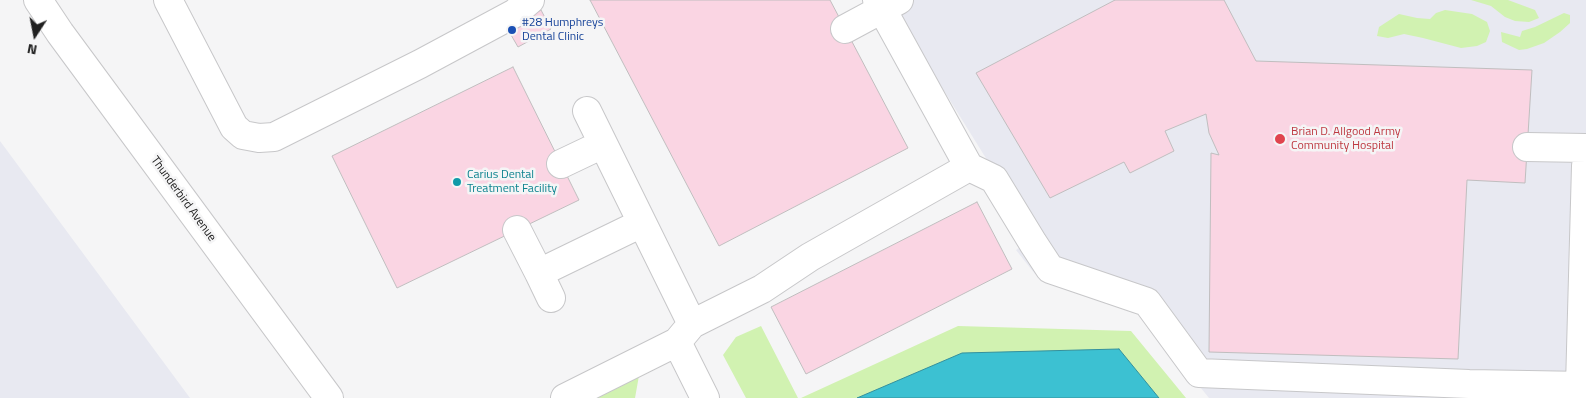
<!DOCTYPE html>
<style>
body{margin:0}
#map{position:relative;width:1586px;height:398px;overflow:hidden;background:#f5f5f6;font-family:"Titillium Web",sans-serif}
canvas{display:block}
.north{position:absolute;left:10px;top:10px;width:50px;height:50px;-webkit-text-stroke:4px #f5f5f6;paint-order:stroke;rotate:191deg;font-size:14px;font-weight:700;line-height:20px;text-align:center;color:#212121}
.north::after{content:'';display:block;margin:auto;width:18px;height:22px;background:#212121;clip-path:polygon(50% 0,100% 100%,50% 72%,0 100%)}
</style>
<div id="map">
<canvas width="1586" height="398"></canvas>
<div class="north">N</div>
</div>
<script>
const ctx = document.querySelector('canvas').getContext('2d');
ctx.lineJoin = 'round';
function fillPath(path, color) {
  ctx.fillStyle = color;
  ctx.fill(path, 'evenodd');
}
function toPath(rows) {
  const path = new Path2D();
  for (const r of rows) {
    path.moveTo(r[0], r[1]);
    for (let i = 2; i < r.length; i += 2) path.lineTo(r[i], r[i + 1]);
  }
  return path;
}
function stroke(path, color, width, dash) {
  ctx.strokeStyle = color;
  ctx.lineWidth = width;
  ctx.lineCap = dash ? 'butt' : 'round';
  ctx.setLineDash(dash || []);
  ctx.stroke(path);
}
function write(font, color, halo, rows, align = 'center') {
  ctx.font = font + ' "Titillium Web",sans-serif';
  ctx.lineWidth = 5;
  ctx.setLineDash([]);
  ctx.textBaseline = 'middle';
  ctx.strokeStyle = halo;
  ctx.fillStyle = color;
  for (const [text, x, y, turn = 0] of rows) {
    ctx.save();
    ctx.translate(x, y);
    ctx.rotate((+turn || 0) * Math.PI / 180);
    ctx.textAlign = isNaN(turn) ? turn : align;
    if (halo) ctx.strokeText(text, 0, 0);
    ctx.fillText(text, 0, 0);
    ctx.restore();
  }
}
const built = toPath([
 [892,0,1586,0,1586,398,1209,398,1135,307,1035,274,1016,250,1035,237,913,41],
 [0,141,190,398,0,398]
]);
const green = toPath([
 [1471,0,1508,0,1535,10,1539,18,1529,22,1515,21,1505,17,1491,6],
 [1445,10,1472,14,1487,22,1490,31,1486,42,1477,46,1461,48,1423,38,1404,34,1388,38,1377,36,1379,27,1399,14,1417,18,1430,19,1436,13],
 [1564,13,1570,15,1570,23,1560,32,1544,43,1527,49,1519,50,1502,42,1501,32,1520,37,1522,31,1535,27],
 [761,326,798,398,746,398,723,355,736,337],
 [958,326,1131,331,1186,398,801,398],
 [640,370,635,398,587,398]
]);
const water = toPath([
 [1119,349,1159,398,857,398,962,353,1119,349]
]);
const building = toPath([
 [590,0,830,0,908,148,719,246,590,0],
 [1115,0,1224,0,1256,61,1532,70,1525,183,1467,180,1458,359,1209,352,1211,153,1219,155,1209,133,1206,114,1165,131,1174,151,1130,173,1124,162,1050,198,976,73,1115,0],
 [541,10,551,29,518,47,507,28,541,10],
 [513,67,579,200,397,288,332,156,513,67],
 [977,202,1012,269,806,374,771,307,977,202]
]);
const minor = toPath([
 [168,0,234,127,243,135,259,138,274,137,420,64,515,13,530,0],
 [877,0,969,167,994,179,1033,243,1050,269,1147,302,1199,373,1469,384,1586,386],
 [845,29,899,0],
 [587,111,692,324],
 [1527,147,1586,148],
 [561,164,603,144],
 [517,230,539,273],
 [551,298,539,273,642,223],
 [677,342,705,398],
 [1580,386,1586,166],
 [565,398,677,342,692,324,762,289,810,257,969,167]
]);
const major = toPath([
 [38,0,60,33,329,398]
]);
const markers = [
 [512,30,5,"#1a4fb4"],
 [1280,139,6,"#e0444e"],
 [457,182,5,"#0f9aa8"]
];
const transitNames = [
 ["#28 Humphreys",522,23],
 ["Dental Clinic",522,37]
];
const healthNames = [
 ["Brian D. Allgood Army",1291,132],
 ["Community Hospital",1291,146]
];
const cultureNames = [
 ["Carius Dental",467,175],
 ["Treatment Facility",467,189]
];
const streetNames = [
 ["Thunderbird Avenue",183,199,54]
];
fillPath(built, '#e8e9f1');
fillPath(green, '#d1f2b1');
fillPath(water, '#3cc1d2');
stroke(water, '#34919d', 1);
fillPath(building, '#fad5e3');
stroke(building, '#c0bebf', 1);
stroke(minor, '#c7c7c9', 30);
stroke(major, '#c7c7c9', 30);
stroke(minor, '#fff', 28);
stroke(major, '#fff', 28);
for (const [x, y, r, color] of markers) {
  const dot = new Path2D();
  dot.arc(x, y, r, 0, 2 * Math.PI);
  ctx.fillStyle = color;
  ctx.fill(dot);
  stroke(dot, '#f5f5f6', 2);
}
write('12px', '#164399', '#f5f5f6', transitNames, 'left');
write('12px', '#be3a42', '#f5f5f6', healthNames, 'left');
write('12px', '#0d838f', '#f5f5f6', cultureNames, 'left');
write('12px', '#212121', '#f5f5f6', streetNames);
</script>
